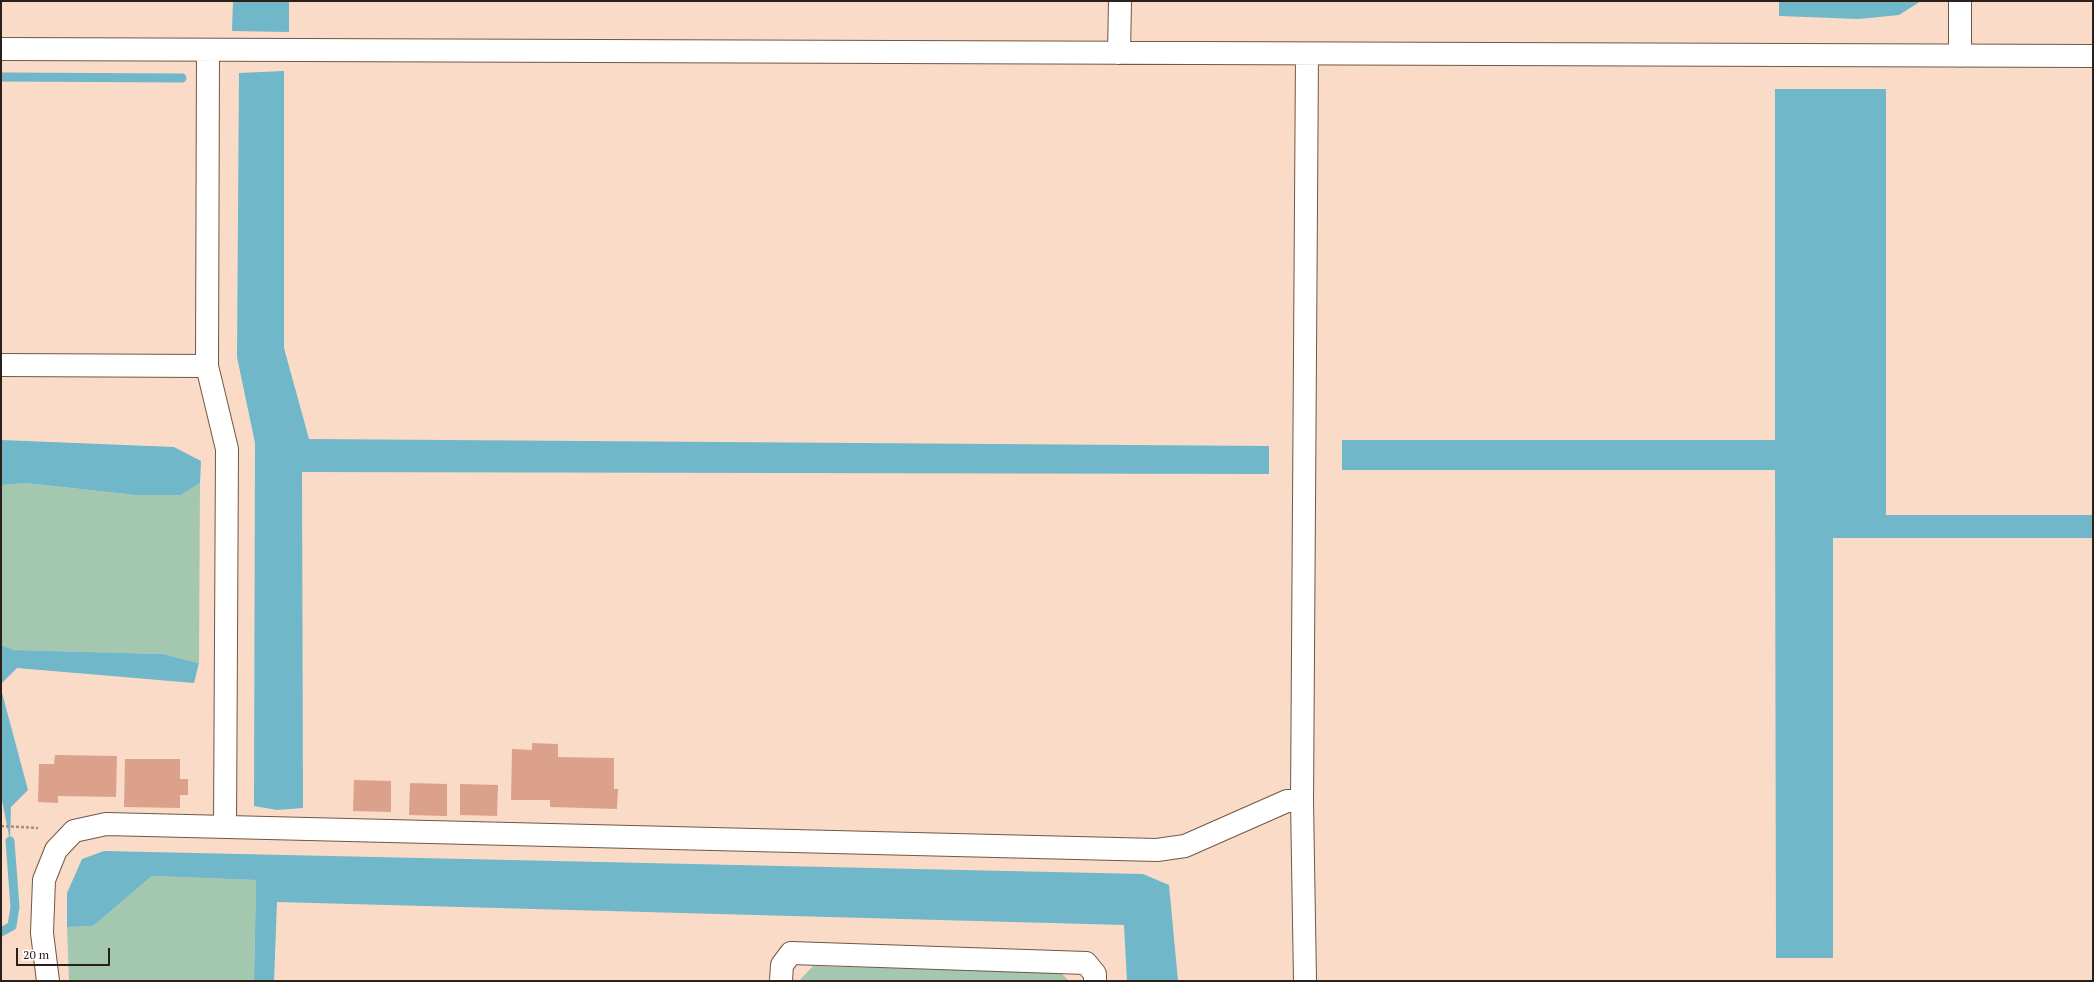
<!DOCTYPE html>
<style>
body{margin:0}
#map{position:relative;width:2094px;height:982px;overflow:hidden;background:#fadbc7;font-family:"PT Serif",serif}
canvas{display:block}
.frame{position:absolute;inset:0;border:2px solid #2b2019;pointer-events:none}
.scale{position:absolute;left:16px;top:948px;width:94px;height:18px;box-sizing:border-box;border:2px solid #2b2019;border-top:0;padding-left:5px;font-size:12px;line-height:14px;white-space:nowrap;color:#2b2019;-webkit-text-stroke:3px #fff;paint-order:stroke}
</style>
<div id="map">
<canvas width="2094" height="982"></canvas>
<div class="frame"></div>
<div class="scale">20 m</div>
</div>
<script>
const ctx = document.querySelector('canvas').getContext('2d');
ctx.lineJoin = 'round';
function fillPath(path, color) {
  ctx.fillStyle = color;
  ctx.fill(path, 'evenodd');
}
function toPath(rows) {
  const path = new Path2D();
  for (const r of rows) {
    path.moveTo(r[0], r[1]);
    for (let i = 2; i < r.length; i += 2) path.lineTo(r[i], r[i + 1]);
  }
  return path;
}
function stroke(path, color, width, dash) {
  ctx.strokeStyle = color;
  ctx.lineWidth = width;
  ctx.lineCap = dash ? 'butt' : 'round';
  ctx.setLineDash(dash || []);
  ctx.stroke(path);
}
const green = toPath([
 [26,483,135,495,181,495,200,483,199,663,163,654,14,650,1,645,1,485],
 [152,876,256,880,254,981,69,981,67,927,93,926],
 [813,966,1061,973,1069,981,799,981]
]);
const water = toPath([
 [233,1,289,1,289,32,232,31],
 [1779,1,1921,1,1899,15,1859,19,1779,16],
 [284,71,284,348,309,439,1269,446,1269,474,302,472,303,808,277,810,254,806,255,443,237,357,239,73],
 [1775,89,1886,89,1886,515,2093,515,2093,538,1833,538,1833,958,1776,958,1775,470,1342,470,1342,440,1775,440],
 [1,440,174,447,201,461,200,483,181,495,135,495,26,483,1,485],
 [1,645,14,650,163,654,199,663,194,683,17,668,1,684],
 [1,689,28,790,11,807,10,841,1,795],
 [104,851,1143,874,1169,885,1178,981,1127,981,1124,925,277,902,274,981,254,981,256,880,152,876,93,926,67,927,67,893,82,859]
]);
const stream = toPath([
 [1,77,182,78],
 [1,932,12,926,15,907,10,841]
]);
const building = toPath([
 [532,743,558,744,558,757,614,758,614,789,618,789,617,809,550,807,550,800,511,800,512,749,532,750],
 [55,755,117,756,116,797,58,796,58,803,38,802,39,764,54,764],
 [125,759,180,759,180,779,188,779,188,795,180,795,180,808,124,807],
 [354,780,391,781,391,812,353,811],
 [410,783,447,784,447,816,409,815],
 [460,784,498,785,497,816,460,815]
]);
const path = toPath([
 [1,826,38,828]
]);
const minor = toPath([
 [1960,1,1960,56],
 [1,49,2093,56],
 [208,51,207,366,227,449,225,827],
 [1119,53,1120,1],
 [1,365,207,366],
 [48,981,42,933,44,880,56,850,74,831,106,824,1157,850,1185,846,1287,801,1302,801],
 [781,981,782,965,791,953,1086,963,1095,974,1095,981],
 [1305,981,1302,801,1307,54]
]);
fillPath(green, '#a4c8af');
fillPath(water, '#70b7c9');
stroke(stream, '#70b7c9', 9);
fillPath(building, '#dba18b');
stroke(minor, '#705746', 24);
stroke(path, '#a48d7f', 2.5, [3, 2]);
stroke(minor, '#fff', 22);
</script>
